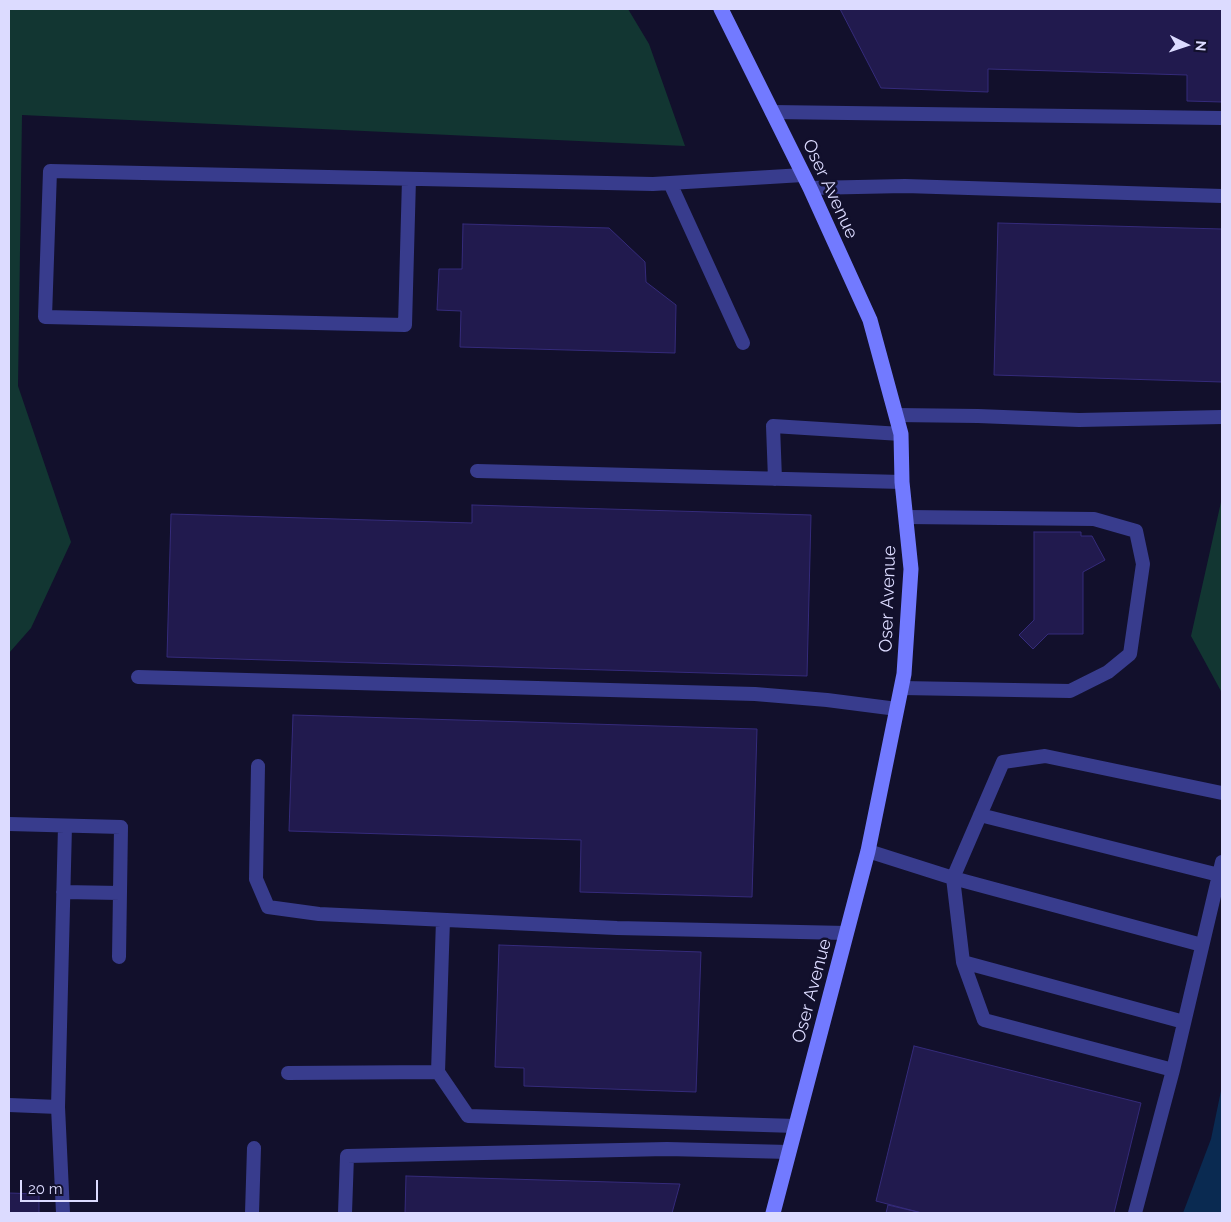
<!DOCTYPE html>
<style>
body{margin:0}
#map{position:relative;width:1231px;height:1222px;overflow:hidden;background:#12102c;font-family:Raleway,sans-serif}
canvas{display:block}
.frame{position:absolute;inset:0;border:10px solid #dcdbff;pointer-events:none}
.north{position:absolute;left:1161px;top:20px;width:50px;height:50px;-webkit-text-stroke:4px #12102c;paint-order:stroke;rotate:94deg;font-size:14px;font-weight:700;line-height:20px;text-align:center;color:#dcdbff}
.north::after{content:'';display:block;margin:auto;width:18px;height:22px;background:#dcdbff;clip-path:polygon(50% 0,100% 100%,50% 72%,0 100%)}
.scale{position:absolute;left:20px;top:1180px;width:78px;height:22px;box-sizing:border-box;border:2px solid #dcdbff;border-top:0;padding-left:6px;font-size:15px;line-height:18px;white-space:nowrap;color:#dcdbff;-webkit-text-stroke:4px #12102c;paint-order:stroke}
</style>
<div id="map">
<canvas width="1231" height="1222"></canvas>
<div class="frame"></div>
<div class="north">N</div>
<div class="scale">20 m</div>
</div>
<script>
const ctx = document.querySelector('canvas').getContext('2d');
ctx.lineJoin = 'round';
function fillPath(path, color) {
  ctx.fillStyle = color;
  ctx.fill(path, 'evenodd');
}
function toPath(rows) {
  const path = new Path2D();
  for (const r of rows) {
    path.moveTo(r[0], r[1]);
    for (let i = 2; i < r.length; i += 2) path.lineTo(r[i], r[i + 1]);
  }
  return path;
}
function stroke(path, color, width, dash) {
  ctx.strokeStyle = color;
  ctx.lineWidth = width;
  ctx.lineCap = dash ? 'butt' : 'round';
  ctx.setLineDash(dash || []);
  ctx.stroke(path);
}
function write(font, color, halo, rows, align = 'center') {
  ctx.font = font + ' Raleway,sans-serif';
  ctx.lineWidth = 5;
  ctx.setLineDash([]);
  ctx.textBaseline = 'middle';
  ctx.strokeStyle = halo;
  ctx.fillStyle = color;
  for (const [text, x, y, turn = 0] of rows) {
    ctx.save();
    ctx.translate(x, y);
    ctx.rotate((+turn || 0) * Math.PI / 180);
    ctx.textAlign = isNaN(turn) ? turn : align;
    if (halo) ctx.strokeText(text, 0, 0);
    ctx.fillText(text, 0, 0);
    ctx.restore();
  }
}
const green = toPath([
 [9,9,628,9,649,44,685,146,22,115,18,386,71,542,31,628,9,653],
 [1221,502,1222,502,1222,693,1191,636]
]);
const water = toPath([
 [1222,1086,1222,1213,1183,1213,1211,1139]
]);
const building = toPath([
 [840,9,1222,9,1222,102,1187,101,1187,75,988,69,988,92,881,88,840,9],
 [998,223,1222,229,1222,382,994,375,998,223],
 [463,224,609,228,645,262,646,282,676,305,675,353,460,347,461,311,437,310,439,269,462,269,463,224],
 [472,505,811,515,807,676,167,657,171,514,472,523,472,505],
 [1034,532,1081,532,1081,536,1092,536,1105,560,1083,572,1083,634,1048,634,1033,649,1019,635,1034,620,1034,532],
 [293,715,757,729,752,897,580,892,581,840,289,831,293,715],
 [499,945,701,952,696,1092,524,1086,524,1068,495,1067,499,945],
 [914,1046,1141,1103,1114,1213,922,1213,876,1201,914,1046],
 [406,1176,680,1184,672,1213,405,1213,406,1176],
 [9,1193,39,1194,39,1213,9,1213,9,1193],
 [888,1205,922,1213,886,1213,888,1205]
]);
const lane = toPath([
 [772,112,1222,118],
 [409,179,405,325,45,317,50,171,653,184,803,175],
 [670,183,743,343],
 [810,188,905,186,1222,196],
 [896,415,978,416,1079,420,1222,417],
 [477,471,902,482],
 [775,479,773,426,901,434],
 [138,677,755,694,827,700,897,709],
 [902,688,1070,691,1108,672,1130,654,1143,564,1136,531,1094,519,907,517],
 [258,766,256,879,268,907,319,914,617,928,846,933],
 [980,815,1219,875],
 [9,824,121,827,119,957],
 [868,851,953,878,1003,762,1045,756,1222,793],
 [63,892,120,893],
 [443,920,438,1072,468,1116,796,1126],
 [963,962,1184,1022],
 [1173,1070,984,1020,963,962,953,878,1202,945],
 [288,1073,438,1072],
 [9,1105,58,1107],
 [63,1213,58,1107,65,826],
 [252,1213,254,1148],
 [345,1213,347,1156,667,1149,789,1152],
 [1135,1213,1173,1070,1222,862]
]);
const secondary = toPath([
 [721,9,810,188,870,320,901,434,902,482,911,569,904,674,868,851,773,1213]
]);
const streetNames = [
 ["Oser Avenue",830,189,65],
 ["Oser Avenue",888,599,-88],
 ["Oser Avenue",812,991,-75]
];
fillPath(green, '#123632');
fillPath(water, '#0a2a51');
fillPath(building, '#211a4e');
stroke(building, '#352b7b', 1);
stroke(lane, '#383c8d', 14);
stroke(secondary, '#727aff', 15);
write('18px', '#dcdbff', '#12102c', streetNames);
</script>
